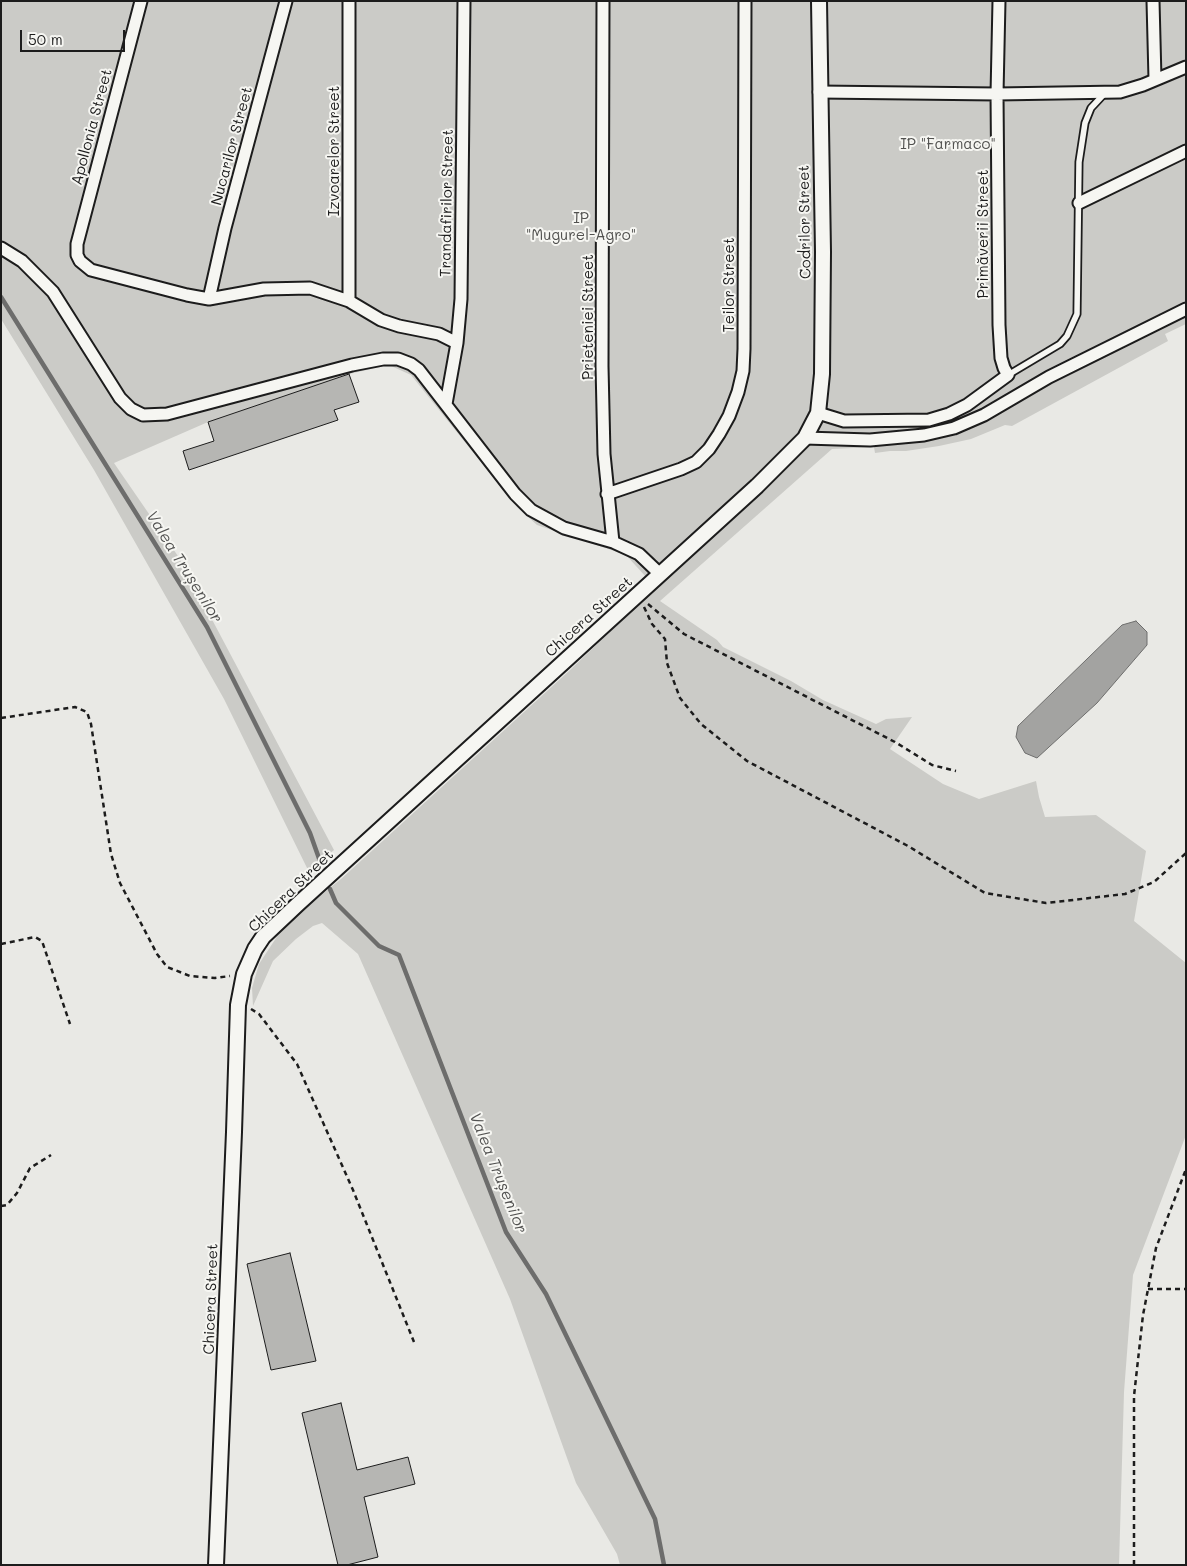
<!DOCTYPE html>
<meta charset="utf-8">
<style>
body{margin:0}
#map{position:relative;width:1187px;height:1566px;overflow:hidden;background:#e9e9e5;font-family:Mali,sans-serif}
canvas{display:block}
.frame{position:absolute;inset:0;border:2px solid #1c1c1c;pointer-events:none}
.scale{position:absolute;left:20px;top:30px;width:105px;height:22px;box-sizing:border-box;border:2px solid #1c1c1c;border-top:0;padding-left:6px;font-size:15px;line-height:18px;white-space:nowrap;color:#1c1c1c;-webkit-text-stroke:4px #f6f6f2;paint-order:stroke}
</style>
<div id="map">
<canvas width="1187" height="1566"></canvas>
<div class="frame"></div>
<div class="scale">50 m</div>
</div>
<script>
const ctx = document.querySelector('canvas').getContext('2d');
ctx.lineJoin = 'round';
function fillPath(path, color) {
  ctx.fillStyle = color;
  ctx.fill(path, 'evenodd');
}
function toPath(rows) {
  const path = new Path2D();
  for (const r of rows) {
    path.moveTo(r[0], r[1]);
    for (let i = 2; i < r.length; i += 2) path.lineTo(r[i], r[i + 1]);
  }
  return path;
}
function stroke(path, color, width, dash) {
  ctx.strokeStyle = color;
  ctx.lineWidth = width;
  ctx.lineCap = dash ? 'butt' : 'round';
  ctx.setLineDash(dash || []);
  ctx.stroke(path);
}
function write(font, color, halo, rows, align = 'center') {
  ctx.font = font + ' Mali,sans-serif';
  ctx.lineWidth = 4;
  ctx.setLineDash([]);
  ctx.textBaseline = 'middle';
  ctx.strokeStyle = halo;
  ctx.fillStyle = color;
  for (const [text, x, y, turn = 0] of rows) {
    ctx.save();
    ctx.translate(x, y);
    ctx.rotate((+turn || 0) * Math.PI / 180);
    ctx.textAlign = isNaN(turn) ? turn : align;
    if (halo) ctx.strokeText(text, 0, 0);
    ctx.fillText(text, 0, 0);
    ctx.restore();
  }
}
const green = toPath([
 [1,1,1186,1,1186,324,1165,334,1168,341,1012,426,1005,425,971,439,939,446,906,451,890,451,875,453,874,447,832,449,660,601,717,640,723,647,791,681,823,700,876,724,886,719,912,717,890,749,943,784,979,799,1036,781,1039,797,1045,817,1096,815,1146,851,1134,921,1186,963,1186,1135,1133,1275,1124,1392,1119,1565,620,1565,617,1554,576,1483,510,1299,358,954,322,923,313,926,296,939,273,961,253,1006,252,988,259,964,286,923,341,879,569,671,656,588,626,555,537,525,517,507,411,375,389,365,349,374,208,422,114,463,180,559,334,850,309,872,224,699,94,470,1,319]
]);
const water = toPath([
 [1136,621,1147,632,1147,645,1097,703,1037,758,1025,753,1016,737,1018,726,1122,625,1136,621]
]);
const stream = toPath([
 [1,297,207,627,310,833,321,864],
 [330,889,336,903,379,946,399,955,506,1232,546,1294,655,1519,664,1565]
]);
const building = toPath([
 [349,374,359,402,334,410,338,420,189,470,183,451,214,441,208,422,349,374],
 [290,1253,316,1361,271,1370,247,1264,290,1253],
 [341,1403,357,1470,408,1457,415,1484,364,1497,378,1557,347,1565,338,1565,302,1413,341,1403]
]);
const path = toPath([
 [648,604,684,634,895,742,932,765,956,771],
 [644,607,652,624,665,639,667,663,680,698,701,724,747,761,908,846,985,893,1046,903,1125,894,1154,882,1186,853],
 [1,718,75,707,87,712,91,724,111,854,120,883,157,954,167,967,190,976,215,978,230,976],
 [1,944,35,937,42,941,70,1024],
 [251,1009,259,1014,297,1064,353,1190,414,1342],
 [1,1206,7,1205,17,1193,30,1168,51,1155],
 [1148,1289,1186,1289],
 [1134,1565,1134,1396,1143,1315,1156,1248,1186,1169]
]);
const service = toPath([
 [1008,375,1060,344,1067,336,1077,314,1079,162,1085,123,1091,108,1105,93]
]);
const minor = toPath([
 [141,1,77,244,77,255,80,261,91,270,187,295,209,299,264,289,310,288,349,301,381,320,399,326,439,334,457,343],
 [603,1,602,366,604,454,613,542],
 [1153,1,1155,79],
 [819,92,997,94,1120,92,1143,85,1186,67],
 [1079,203,1186,151],
 [1,248,22,261,53,292,120,398,131,409,143,415,167,414,352,365,383,359,398,359,411,364,419,370,515,494,531,510,564,528,613,542,639,554,660,574],
 [209,299,225,228,286,1],
 [349,301,349,1],
 [446,404,457,343,461,299,464,1],
 [818,413,844,421,929,420,949,414,967,405,1008,375,1004,368,1001,358,999,325,997,94,999,1],
 [805,438,870,440,924,435,954,428,984,415,1049,377,1186,309],
 [607,494,681,469,696,462,709,449,719,434,729,416,738,392,743,371,744,349,745,1]
]);
const tertiary = toPath([
 [216,1565,234,1132,238,1005,244,974,255,949,263,937,298,904,757,486,805,438,818,413,822,374,823,252,819,1]
]);
const streetNames = [
 ["Apollonia Street",92,127,-75],
 ["Nucarilor Street",232,146,-75],
 ["Izvoarelor Street",334,151,-90],
 ["Trandafirilor Street",447,203,-89],
 ["Codrilor Street",805,222,-91],
 ["Primăverii Street",983,234,-90],
 ["Teilor Street",729,285,-90],
 ["Prieteniei Street",588,317,-90],
 ["Chicera Street",589,617,-42],
 ["Chicera Street",291,891,-44],
 ["Chicera Street",211,1299,-88]
];
const parkNames = [
 ["IP \"Farmaco\"",948,144],
 ["IP",581,218],
 ["\"Mugurel-Agro\"",581,235]
];
const waterNames = [
 ["Valea Trușenilor",184,567,58],
 ["Valea Trușenilor",498,1173,68]
];
fillPath(green, '#cbcbc7');
fillPath(water, '#a3a3a1');
stroke(water, '#6d6d6c', 1);
stroke(stream, '#6d6d6c', 4.5);
fillPath(building, '#b6b6b3');
stroke(building, '#1c1c1c', 1);
stroke(service, '#1c1c1c', 9);
stroke(minor, '#1c1c1c', 15);
stroke(tertiary, '#1c1c1c', 18);
stroke(path, '#1c1c1c', 2.5, [5, 4]);
stroke(service, '#f6f6f2', 5.5);
stroke(minor, '#f6f6f2', 11);
stroke(tertiary, '#f6f6f2', 14);
write('15px', '#1c1c1c', '#f6f6f2', streetNames);
write('15px', '#51514f', '#f6f6f2', parkNames);
write('italic 16px', '#525251', '#f6f6f2', waterNames);
</script>
